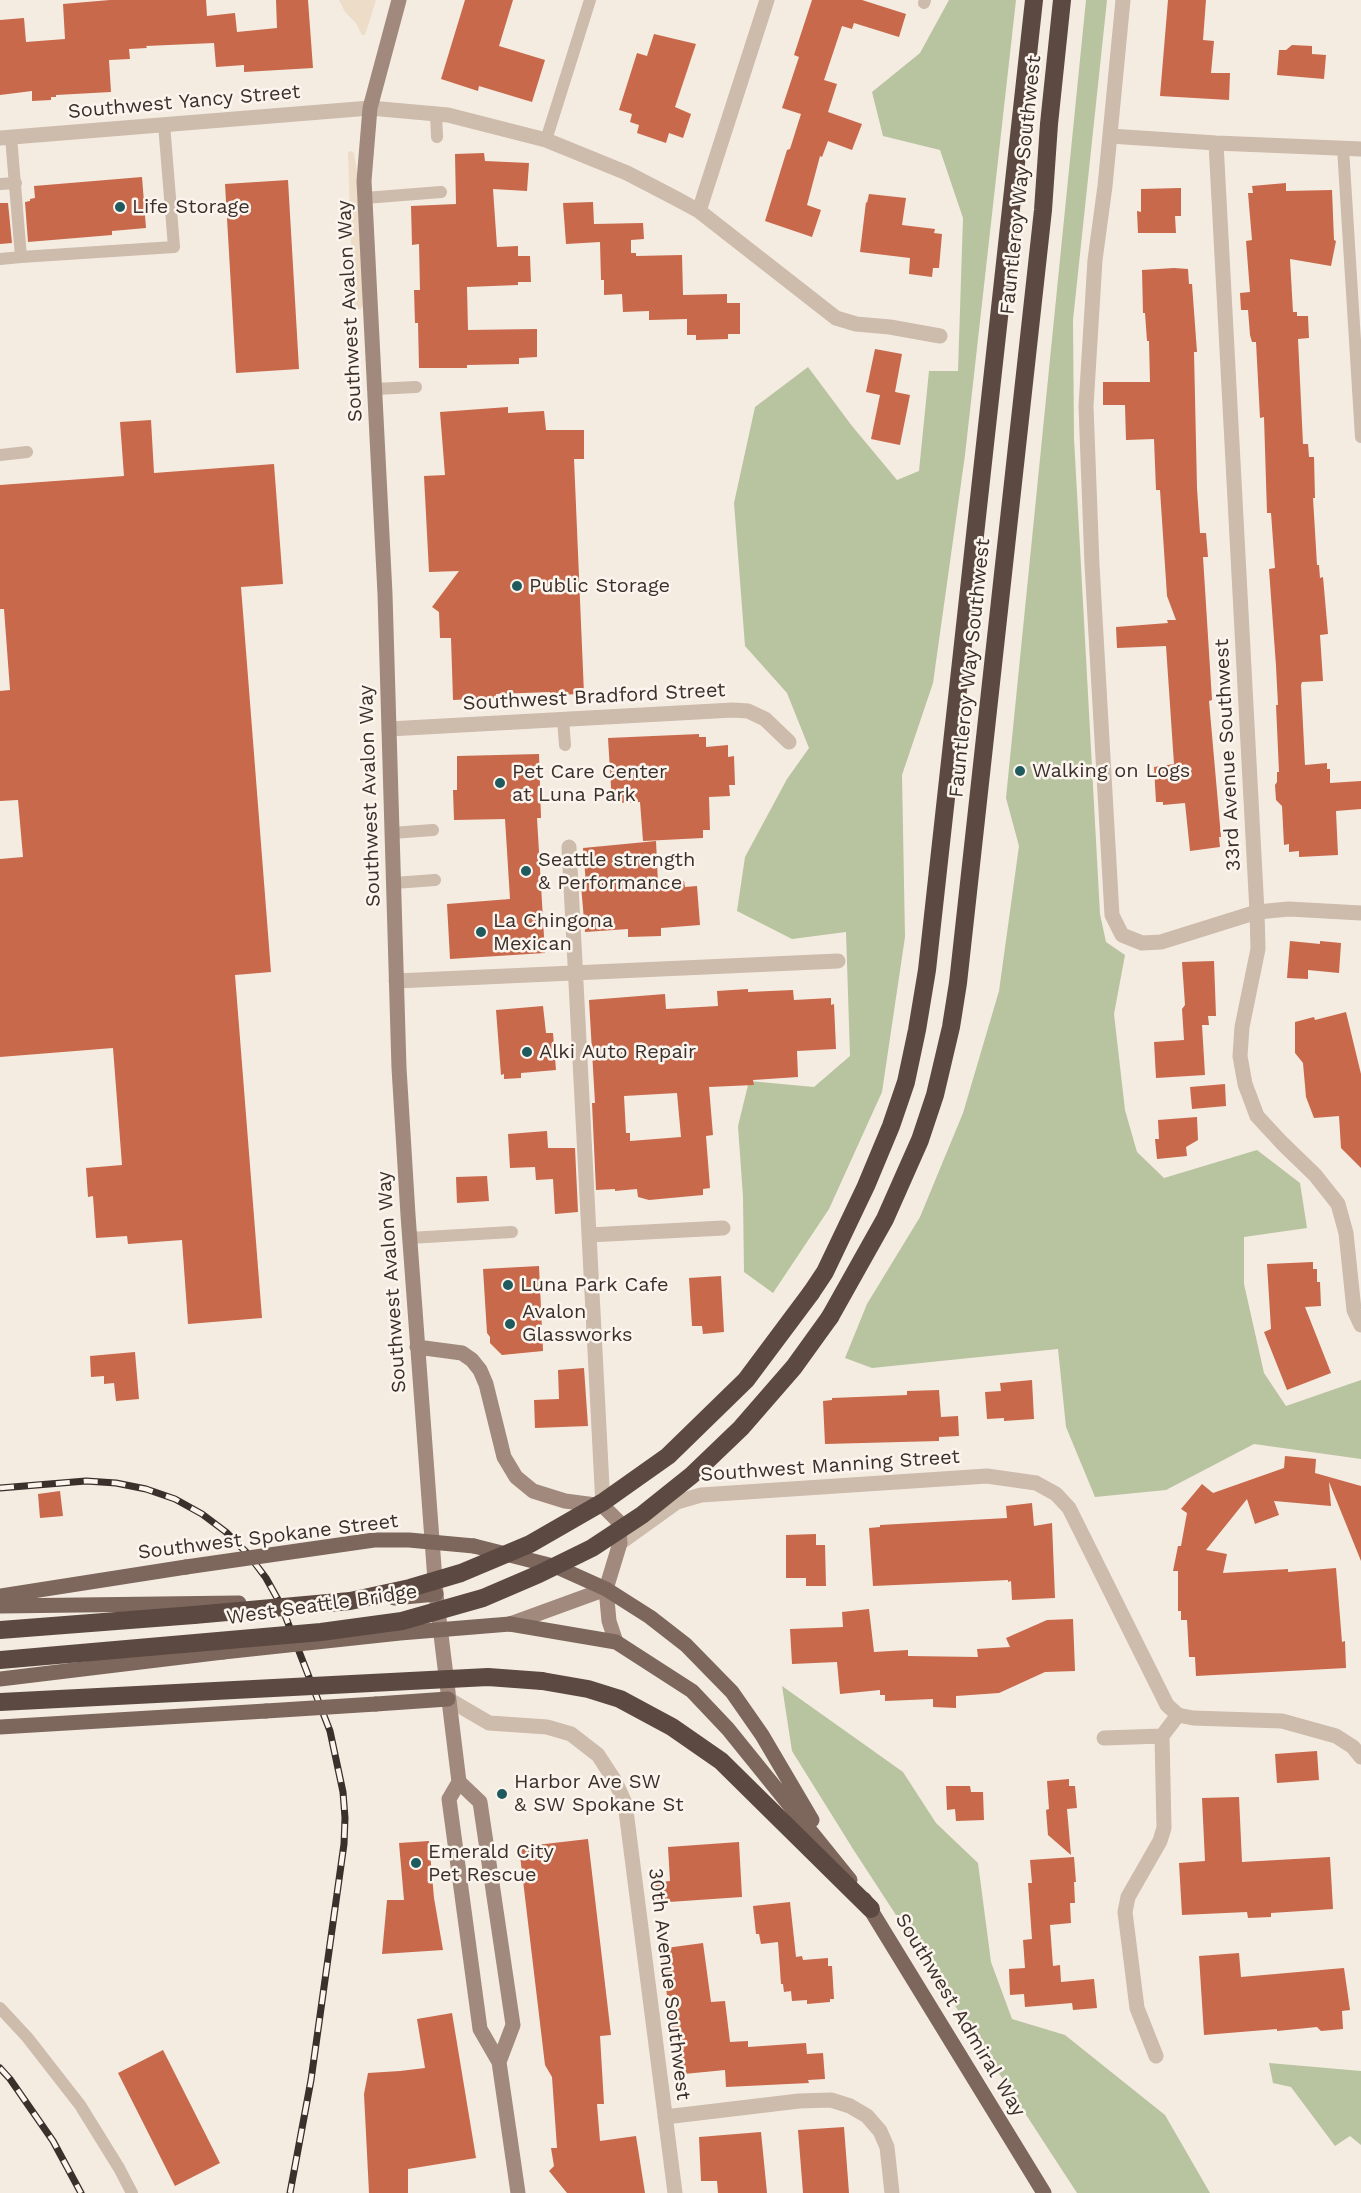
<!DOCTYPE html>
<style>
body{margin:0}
canvas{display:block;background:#f4ebe1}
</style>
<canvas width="1361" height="2193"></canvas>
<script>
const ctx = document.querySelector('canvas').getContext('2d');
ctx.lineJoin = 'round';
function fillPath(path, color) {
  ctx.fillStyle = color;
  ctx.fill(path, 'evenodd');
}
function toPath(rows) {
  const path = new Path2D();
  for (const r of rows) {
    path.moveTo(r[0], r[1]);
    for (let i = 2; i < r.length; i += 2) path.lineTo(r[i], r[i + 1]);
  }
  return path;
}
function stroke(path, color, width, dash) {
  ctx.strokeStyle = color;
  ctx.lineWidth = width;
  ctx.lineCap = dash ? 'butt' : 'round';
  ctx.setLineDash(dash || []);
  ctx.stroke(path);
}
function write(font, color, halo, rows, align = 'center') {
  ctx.font = font + ' "Work Sans",sans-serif';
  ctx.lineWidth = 5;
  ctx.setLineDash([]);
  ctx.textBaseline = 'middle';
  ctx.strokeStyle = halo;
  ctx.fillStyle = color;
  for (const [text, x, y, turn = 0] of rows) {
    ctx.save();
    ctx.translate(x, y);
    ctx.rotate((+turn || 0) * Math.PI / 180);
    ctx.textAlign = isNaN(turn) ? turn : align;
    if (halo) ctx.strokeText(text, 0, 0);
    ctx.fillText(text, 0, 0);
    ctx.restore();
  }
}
const green = toPath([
 [949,0,1016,0,965,455,933,683,902,775,905,937,882,1092,829,1209,773,1293,744,1272,743,1197,738,1126,749,1081,814,1087,850,1056,846,932,792,939,737,911,745,857,787,779,809,748,787,693,745,646,734,503,755,407,808,367,852,426,897,480,919,471,929,371,958,371,963,218,940,150,883,136,872,92,920,53],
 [1086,0,1107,0,1073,320,1074,438,1100,914,1106,942,1125,955,1114,1014,1125,1110,1137,1152,1164,1178,1257,1150,1300,1183,1307,1228,1244,1237,1244,1284,1264,1373,1286,1406,1361,1380,1361,1459,1254,1444,1166,1490,1095,1497,1066,1427,1058,1349,872,1368,845,1358,867,1304,920,1217,963,1113,999,991,1019,846,1006,798],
 [782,1686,903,1772,936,1823,978,1863,991,1962,1012,2019,1065,2035,1165,2115,1210,2193,1077,2193,853,1849,792,1751],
 [1269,2063,1361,2071,1361,2145,1350,2136,1335,2146,1291,2087,1273,2083]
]);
const plaza = toPath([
 [339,0,376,0,365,35,362,35,356,23,345,12],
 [351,151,354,153,357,172,363,305,361,309,358,309,353,305,348,152]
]);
const building = toPath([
 [110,0,206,0,207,16,235,13,237,32,277,28,276,0,308,0,313,68,244,72,244,65,216,67,214,43,146,46,147,48,129,49,130,59,109,60,111,92,56,95,56,97,51,97,51,100,32,101,32,91,0,95,0,20,24,18,26,42,65,39,63,4],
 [465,0,513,0,499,46,545,60,532,102,479,86,478,91,441,79],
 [812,0,862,0,906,14,899,37,854,23,852,29,842,26,824,80,837,84,828,112,862,124,852,150,828,141,822,157,820,156,807,205,821,210,812,237,765,221,787,150,790,149,801,114,782,108,799,57,794,55],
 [1168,0,1206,0,1203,40,1214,41,1211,73,1230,73,1229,100,1160,96],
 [654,34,696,44,675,107,691,114,683,138,669,133,666,143,637,133,639,125,630,122,632,114,619,110,637,53,647,56],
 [1292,45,1312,46,1312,54,1326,55,1324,79,1277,75,1279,50,1286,50],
 [484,153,485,161,529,163,527,191,493,189,497,247,518,246,518,256,530,256,531,282,518,282,518,285,467,287,468,330,537,329,537,357,519,358,519,364,467,365,467,368,419,368,418,323,415,323,414,290,420,290,419,244,412,245,411,206,456,204,455,154],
 [142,177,146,228,112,231,112,235,28,242,25,202,30,201,30,199,35,198,34,186],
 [288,180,299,369,236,373,225,184],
 [1286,183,1286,191,1332,190,1334,240,1336,241,1331,266,1290,259,1293,312,1297,312,1297,316,1308,316,1309,338,1298,339,1303,444,1308,444,1309,457,1314,457,1315,498,1313,498,1317,565,1319,565,1320,578,1323,577,1328,634,1320,635,1323,681,1302,682,1301,685,1305,765,1327,763,1327,769,1330,769,1330,783,1361,781,1361,809,1336,811,1338,855,1299,857,1299,851,1289,852,1289,844,1284,845,1282,806,1276,800,1275,785,1277,782,1277,772,1279,772,1276,705,1278,705,1276,666,1269,569,1275,568,1271,513,1267,513,1264,417,1260,418,1256,342,1252,342,1250,335,1248,310,1241,310,1240,293,1250,292,1246,241,1252,240,1248,193,1253,193,1252,186],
 [1181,188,1181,216,1175,216,1176,233,1138,233,1137,211,1141,212,1141,189],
 [869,194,906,198,902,225,935,229,934,233,942,234,939,268,933,268,932,277,909,274,910,258,860,252,866,202,867,203],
 [593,202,594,224,643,223,644,239,631,240,631,253,636,253,636,256,682,255,683,295,727,294,727,303,740,303,740,334,728,334,728,339,696,340,696,335,687,335,687,319,649,320,649,311,623,312,622,294,604,295,604,280,601,280,600,242,566,244,563,203],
 [0,203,8,203,12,243,0,244],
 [1174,268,1188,269,1189,284,1192,284,1197,352,1194,352,1197,488,1200,533,1206,533,1208,557,1203,557,1212,700,1209,701,1221,837,1219,837,1220,847,1190,851,1185,803,1163,805,1163,802,1156,802,1154,767,1174,764,1166,646,1117,648,1116,627,1168,623,1167,620,1176,620,1167,596,1160,490,1156,490,1154,439,1126,440,1125,405,1103,405,1103,382,1150,382,1149,341,1147,341,1145,313,1143,313,1142,270],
 [875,349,902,354,895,392,910,395,900,445,871,439,880,395,866,392],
 [508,407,508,413,544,411,546,430,584,430,584,459,574,459,584,694,550,695,550,692,496,694,496,698,453,700,451,638,440,638,439,612,432,607,459,571,429,572,424,476,445,475,440,412],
 [151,420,154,473,274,464,283,584,241,587,271,972,235,975,262,1318,188,1324,182,1240,128,1244,127,1236,96,1238,93,1196,88,1197,86,1168,122,1165,113,1048,0,1057,0,859,23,857,18,800,0,801,0,691,10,690,4,609,0,609,0,485,124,476,120,422],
 [699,734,699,737,706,737,706,747,728,745,728,757,734,756,735,785,729,785,730,796,709,797,710,830,703,830,703,838,643,841,640,802,612,803,608,738],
 [539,754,541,818,537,818,545,953,450,959,447,904,510,899,505,819,454,820,453,790,457,790,457,756],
 [656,841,658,883,684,881,685,887,697,886,700,925,661,928,661,936,628,937,628,929,585,932,581,885,586,884,583,848],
 [1290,941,1320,944,1320,941,1341,943,1339,973,1308,970,1308,979,1287,978],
 [1214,961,1216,1016,1208,1016,1209,1025,1202,1025,1205,1075,1156,1078,1154,1042,1184,1040,1182,1009,1185,1005,1182,962],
 [748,989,748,992,793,990,794,1000,831,998,831,1005,834,1004,836,1049,797,1051,798,1077,753,1080,754,1085,709,1087,713,1135,706,1136,710,1188,703,1189,703,1195,649,1200,638,1197,637,1189,615,1191,615,1189,596,1190,592,1103,595,1103,589,1000,665,994,666,1009,718,1006,717,991],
 [677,1093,681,1137,630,1141,630,1133,626,1133,624,1096],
 [543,1006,546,1033,553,1033,556,1070,521,1073,521,1078,504,1079,504,1074,501,1075,496,1010],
 [1346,1012,1361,1074,1361,1168,1341,1148,1339,1116,1314,1118,1306,1097,1303,1063,1295,1053,1295,1022,1314,1017,1315,1020],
 [1225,1084,1226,1106,1192,1109,1190,1087],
 [1197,1117,1198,1140,1186,1147,1187,1156,1157,1159,1155,1139,1159,1139,1158,1120],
 [547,1131,548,1148,575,1148,578,1212,555,1214,553,1179,536,1180,535,1167,510,1168,508,1134],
 [487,1176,489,1201,457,1203,456,1177],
 [1313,1262,1313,1269,1317,1269,1317,1282,1320,1282,1321,1306,1305,1307,1331,1373,1287,1390,1264,1332,1271,1329,1267,1264],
 [539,1266,543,1351,502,1355,490,1343,490,1337,487,1333,483,1269],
 [721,1276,724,1332,703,1334,702,1326,692,1326,689,1278],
 [135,1352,139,1399,116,1401,114,1383,104,1384,104,1376,91,1377,90,1356],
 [584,1368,588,1426,535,1428,534,1400,559,1399,558,1370],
 [1032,1380,1034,1419,1004,1421,1004,1418,987,1419,985,1392,1001,1391,1000,1383],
 [939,1390,941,1417,958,1416,959,1436,939,1437,939,1441,825,1444,823,1401,832,1400,832,1398,907,1395,907,1391],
 [1285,1456,1316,1459,1315,1473,1361,1486,1361,1561,1329,1482,1331,1506,1274,1501,1279,1515,1255,1524,1247,1499,1206,1550,1227,1554,1223,1573,1288,1569,1288,1572,1336,1568,1342,1642,1345,1641,1346,1668,1196,1676,1195,1657,1189,1657,1187,1620,1181,1620,1181,1611,1178,1611,1178,1571,1173,1571,1178,1546,1181,1546,1187,1513,1181,1509,1202,1484,1213,1493,1284,1468],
 [60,1491,63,1516,40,1518,38,1494],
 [1032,1503,1034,1526,1052,1523,1055,1598,1012,1600,1011,1581,1008,1582,1008,1580,873,1586,869,1528,880,1527,880,1525,1007,1518,1006,1506],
 [816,1534,816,1545,825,1545,826,1586,806,1586,806,1578,786,1578,786,1535],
 [869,1609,874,1652,908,1650,908,1656,978,1657,977,1649,1010,1647,1006,1638,1047,1620,1073,1619,1075,1671,1045,1672,999,1693,956,1696,956,1708,933,1707,933,1699,885,1701,885,1695,880,1695,880,1690,840,1694,837,1662,792,1664,790,1629,843,1627,842,1612],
 [1317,1751,1319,1780,1277,1783,1275,1754],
 [1069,1779,1069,1786,1075,1786,1077,1808,1067,1809,1071,1855,1048,1835,1046,1810,1049,1809,1047,1781],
 [946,1786,970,1786,971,1792,983,1792,984,1820,956,1821,955,1809,947,1810],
 [1239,1797,1242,1862,1330,1857,1333,1909,1271,1913,1271,1917,1248,1918,1247,1912,1182,1915,1179,1863,1205,1861,1202,1798],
 [588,1839,611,2035,600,2036,604,2104,597,2104,600,2141,636,2136,645,2193,567,2193,549,2171,554,2166,551,2148,557,2148,552,2077,545,2065,519,1847],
 [429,1841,434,1898,443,1950,382,1954,387,1900,404,1900,399,1843],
 [739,1842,742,1897,654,1903,652,1883,670,1881,668,1847],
 [1074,1857,1076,1882,1074,1882,1075,1903,1070,1903,1071,1923,1050,1925,1053,1966,1060,1965,1061,1982,1094,1979,1097,2008,1073,2010,1072,2003,1025,2007,1024,1994,1010,1995,1009,1969,1025,1968,1023,1940,1032,1939,1028,1883,1032,1883,1030,1860],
 [790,1902,796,1957,802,1956,803,1960,828,1958,828,1966,832,1966,834,1999,830,1999,830,2002,807,2004,807,2000,792,2001,791,1991,784,1992,783,1984,781,1984,778,1942,761,1944,759,1934,756,1934,753,1906],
 [703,1943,711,2002,725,2001,730,2042,748,2041,748,2047,806,2043,807,2054,823,2053,825,2079,808,2080,809,2083,726,2087,725,2070,684,2074,684,2070,679,2071,675,2034,672,2034,661,1950,666,1950,666,1948],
 [1239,1953,1241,1977,1344,1968,1350,2010,1342,2011,1343,2029,1321,2031,1317,2027,1277,2031,1277,2029,1204,2035,1199,1956],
 [452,2013,476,2158,408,2169,408,2193,369,2193,364,2094,368,2073,400,2071,425,2068,417,2019],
 [163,2050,220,2163,175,2186,118,2073],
 [844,2127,849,2193,803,2193,798,2130],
 [761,2132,767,2193,718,2193,717,2181,701,2181,699,2137]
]);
const service = toPath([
 [924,3,925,0],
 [436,114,437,137],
 [11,137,21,257,174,247,164,124],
 [546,140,590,0],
 [1343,148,1361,437],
 [0,184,16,183],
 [365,198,441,192],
 [0,259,21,257],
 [375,389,416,387],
 [0,455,27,452],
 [563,719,565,745],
 [392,833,433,830],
 [394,883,435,880],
 [409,1238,512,1232],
 [0,2008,27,2037,80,2105,119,2168,132,2193]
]);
const minor = toPath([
 [1123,0,1105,186,1095,260,1086,406,1092,565,1112,915,1122,935,1142,943,1161,942,1257,912,1289,909,1361,913],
 [1110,136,1216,143,1361,149],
 [0,138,370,108,448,115,546,140,627,173,677,199,699,211,836,318,856,324,890,327,940,336],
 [1216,143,1257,912,1258,949,1242,1027,1240,1056,1245,1084,1257,1116,1282,1143,1315,1175,1338,1204,1346,1233,1354,1310,1361,1325],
 [699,211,767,0],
 [389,729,733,710,748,711,765,719,789,742],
 [569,847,603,1506],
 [396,981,838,961],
 [589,1235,723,1228],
 [620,1543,677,1502,701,1495,987,1476,1036,1483,1056,1494,1069,1508,1167,1705,1178,1715,1193,1718,1282,1721,1336,1736,1353,1747,1361,1757],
 [448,1699,489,1723,547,1727,571,1734,598,1755,615,1781,625,1803,675,2193],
 [1104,1738,1162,1736],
 [1156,2056,1137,2008,1125,1912,1128,1897,1160,1841,1164,1828,1162,1736,1178,1715],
 [665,2117,799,2101,831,2100,850,2106,867,2116,880,2131,887,2147,892,2193]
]);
const secondary = toPath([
 [399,0,370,108,364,181,385,594,399,1068,408,1215,436,1594,459,1782,480,1802,513,2025,499,2062],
 [417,1347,462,1353,472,1360,480,1370,486,1384,504,1457,516,1477,533,1491,565,1501,603,1506,618,1521,620,1543,606,1589,609,1621,616,1642],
 [510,1624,606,1589],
 [459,1782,449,1799,480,2029,499,2062,518,2193]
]);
const primary = toPath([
 [474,1546,557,1567,606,1589,650,1617,686,1645,732,1692,762,1735,812,1820],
 [0,1596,186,1567],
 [394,1598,436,1594],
 [0,1606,239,1603],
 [510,1624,616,1642,692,1691,728,1729,850,1880],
 [0,1679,223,1652],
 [376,1704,448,1699],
 [0,1727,266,1711],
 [864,1899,1044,2193]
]);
const motorway = toPath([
 [811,1293,825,1272,866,1186,891,1126,906,1082,917,1030,927,970,1034,0],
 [830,1317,885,1219,920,1140,935,1095,951,1027,958,983,1043,210,1049,124,1062,0],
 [0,1630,194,1615],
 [542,1681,588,1689,620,1699,672,1727,721,1761,871,1909]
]);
const rail = toPath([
 [0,1488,86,1481,116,1483,146,1489,175,1499,202,1514,226,1532,248,1554,266,1578,281,1605,330,1731,343,1792,345,1818,344,1844,311,2080,290,2193],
 [0,2068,10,2079,53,2141,81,2193]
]);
const primaryBridge = toPath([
 [186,1567,374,1540,409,1540,474,1546],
 [223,1652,400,1633,510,1624],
 [266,1711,376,1704]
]);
const motorwayBridge = toPath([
 [194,1615,350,1601,410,1588,461,1573,530,1544,603,1502,668,1456,746,1380,811,1293],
 [0,1660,321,1632,402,1621,483,1598,539,1574,592,1548,642,1515,692,1475,741,1428,794,1367,830,1317],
 [0,1702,488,1677,542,1681]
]);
const markers = [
 [120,207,6,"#1f5a5e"],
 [517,586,6,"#1f5a5e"],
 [1020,771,6,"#1f5a5e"],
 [500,783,6,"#1f5a5e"],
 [526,871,6,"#1f5a5e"],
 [481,932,6,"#1f5a5e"],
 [527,1052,6,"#1f5a5e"],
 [508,1285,6,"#1f5a5e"],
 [510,1324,6,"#1f5a5e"],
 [502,1794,6,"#1f5a5e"],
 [416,1863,6,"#1f5a5e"]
];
const streetNames = [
 ["Southwest Yancy Street",184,102,-5],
 ["Fauntleroy Way Southwest",1021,185,-84],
 ["Southwest Avalon Way",350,311,-93],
 ["Fauntleroy Way Southwest",970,668,-84],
 ["Southwest Bradford Street",594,697,-3],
 ["33rd Avenue Southwest",1228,755,-93],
 ["Southwest Avalon Way",370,796,-92],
 ["Southwest Avalon Way",392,1282,-94],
 ["Southwest Manning Street",830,1466,-4],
 ["Southwest Spokane Street",268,1537,-7],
 ["West Seattle Bridge",322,1605,-8],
 ["30th Avenue Southwest",669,1984,83],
 ["Southwest Admiral Way",960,2015,59]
];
const poiNames = [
 ["Life Storage",132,207],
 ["Public Storage",529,586],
 ["Walking on Logs",1032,771],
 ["Pet Care Center",512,772],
 ["at Luna Park",512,795],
 ["Seattle strength",538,860],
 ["& Performance",538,883],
 ["La Chingona",493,921],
 ["Mexican",493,944],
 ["Alki Auto Repair",539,1052],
 ["Luna Park Cafe",520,1285],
 ["Avalon",522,1312],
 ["Glassworks",522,1335],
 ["Harbor Ave SW",514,1782],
 ["& SW Spokane St",514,1805],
 ["Emerald City",428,1852],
 ["Pet Rescue",428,1875]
];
fillPath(green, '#b8c4a0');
fillPath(plaza, '#ecdcc8');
fillPath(building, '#c8694b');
stroke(service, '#cdbbac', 12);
stroke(minor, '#cdbbac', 15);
stroke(secondary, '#a18a7d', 15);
stroke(primary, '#7d675c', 15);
stroke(motorway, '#5c4a42', 18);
stroke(rail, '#3b302b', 7);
stroke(rail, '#fbf5ee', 4.5, [14]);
stroke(primaryBridge, '#7d675c', 15);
stroke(motorwayBridge, '#5c4a42', 18);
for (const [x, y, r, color] of markers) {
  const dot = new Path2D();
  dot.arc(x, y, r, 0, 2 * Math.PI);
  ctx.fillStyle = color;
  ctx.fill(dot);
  stroke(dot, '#fbf5ee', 2);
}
write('20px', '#3b302b', '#fbf5ee', streetNames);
write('20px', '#3b302b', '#fbf5ee', poiNames, 'left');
</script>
